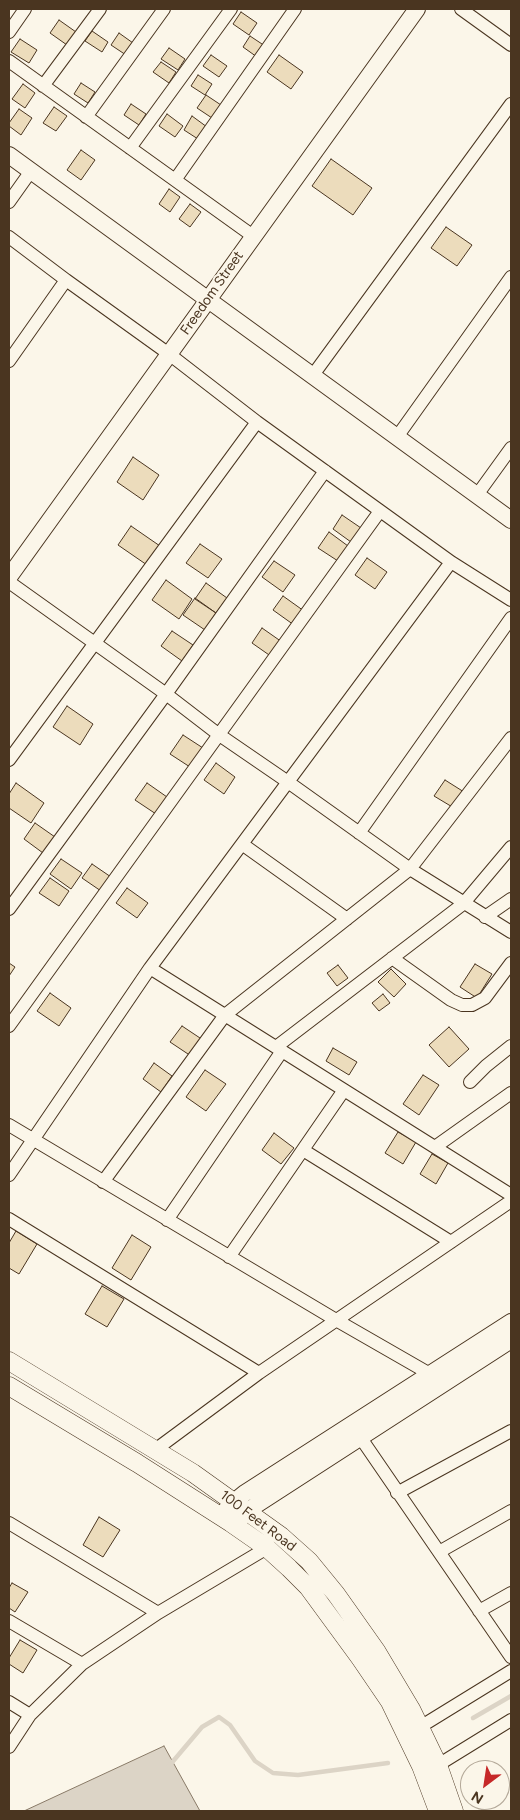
<!DOCTYPE html>
<style>
body{margin:0}
#map{position:relative;width:520px;height:1820px;overflow:hidden;background:#fbf6e9;font-family:Figtree,sans-serif}
canvas{display:block}
.frame{position:absolute;inset:0;border:10px solid #4a3520;pointer-events:none}
.north{position:absolute;left:460px;top:1760px;width:50px;height:50px;box-sizing:border-box;background:#fbf6e9;border:1px solid #b4a999;border-radius:50%;rotate:211deg;font-size:14px;font-weight:700;line-height:20px;text-align:center;color:#4a3520}
.north::after{content:'';display:block;margin:auto;width:18px;height:22px;background:#c62828;clip-path:polygon(50% 0,100% 100%,50% 72%,0 100%)}
</style>
<div id="map">
<canvas width="520" height="1820"></canvas>
<div class="frame"></div>
<div class="north">N</div>
</div>
<script>
const ctx = document.querySelector('canvas').getContext('2d');
ctx.lineJoin = 'round';
function fillPath(path, color) {
  ctx.fillStyle = color;
  ctx.fill(path, 'evenodd');
}
function toPath(rows) {
  const path = new Path2D();
  for (const r of rows) {
    path.moveTo(r[0], r[1]);
    for (let i = 2; i < r.length; i += 2) path.lineTo(r[i], r[i + 1]);
  }
  return path;
}
function stroke(path, color, width, dash) {
  ctx.strokeStyle = color;
  ctx.lineWidth = width;
  ctx.lineCap = dash ? 'butt' : 'round';
  ctx.setLineDash(dash || []);
  ctx.stroke(path);
}
function write(font, color, halo, rows, align = 'center') {
  ctx.font = font + ' Figtree,sans-serif';
  ctx.lineWidth = 4;
  ctx.setLineDash([]);
  ctx.textBaseline = 'middle';
  ctx.strokeStyle = halo;
  ctx.fillStyle = color;
  for (const [text, x, y, turn = 0] of rows) {
    ctx.save();
    ctx.translate(x, y);
    ctx.rotate((+turn || 0) * Math.PI / 180);
    ctx.textAlign = isNaN(turn) ? turn : align;
    if (halo) ctx.strokeText(text, 0, 0);
    ctx.fillText(text, 0, 0);
    ctx.restore();
  }
}
const water = toPath([
 [164,1746,200,1811,23,1811,24,1811,164,1746]
]);
const stream = toPath([
 [473,1718,511,1696],
 [169,1766,202,1727,219,1717,230,1725,255,1761,273,1773,298,1775,388,1763]
]);
const building = toPath([
 [241,12,257,23,249,35,233,24,241,12],
 [59,20,76,32,67,45,50,33,59,20],
 [92,31,108,42,102,52,85,41,92,31],
 [119,33,133,43,126,55,111,45,119,33],
 [250,36,265,46,257,57,243,47,250,36],
 [20,39,37,50,29,63,11,52,20,39],
 [169,48,185,59,178,70,161,59,169,48],
 [211,55,227,66,219,77,203,66,211,55],
 [279,55,303,72,291,89,267,72,279,55],
 [161,62,176,72,169,83,153,72,161,62],
 [198,75,212,84,205,95,191,86,198,75],
 [81,83,95,92,88,103,74,94,81,83],
 [23,84,35,93,25,108,12,99,23,84],
 [206,95,221,105,212,118,197,108,206,95],
 [131,104,146,114,139,125,124,115,131,104],
 [54,107,67,116,56,131,43,123,54,107],
 [19,109,32,118,21,135,9,126,9,123,19,109],
 [167,114,183,126,175,137,159,126,167,114],
 [192,116,207,127,198,139,184,130,192,116],
 [81,150,95,160,81,180,67,170,81,150],
 [331,159,372,188,353,215,312,186,331,159],
 [169,189,180,197,170,212,159,204,169,189],
 [190,204,201,212,190,227,179,219,190,204],
 [446,227,472,245,457,266,431,248,446,227],
 [133,457,159,475,143,500,117,482,133,457],
 [342,515,361,528,351,542,333,529,342,515],
 [131,526,160,546,147,565,118,545,131,526],
 [329,532,348,546,338,561,318,548,329,532],
 [200,544,222,559,208,578,186,563,200,544],
 [367,558,387,572,375,589,355,575,367,558],
 [274,561,295,575,283,592,262,577,274,561],
 [166,580,192,599,179,619,152,600,166,580],
 [206,583,227,598,216,613,195,599,206,583],
 [283,596,304,611,294,625,273,610,283,596],
 [195,598,216,613,205,630,183,615,195,598],
 [262,628,282,642,272,657,252,643,262,628],
 [172,631,193,645,182,661,161,646,172,631],
 [67,706,93,724,80,745,53,727,67,706],
 [183,735,203,748,190,767,170,754,183,735],
 [216,763,235,777,224,794,204,780,216,763],
 [445,780,464,792,454,808,434,796,445,780],
 [16,783,44,803,31,823,9,808,9,794,16,783],
 [147,783,167,797,156,814,135,800,147,783],
 [35,823,55,837,43,853,24,839,35,823],
 [61,859,82,873,71,889,50,874,61,859],
 [92,864,111,877,101,891,82,878,92,864],
 [50,878,69,891,59,906,39,893,50,878],
 [127,888,148,903,137,918,116,903,127,888],
 [9,963,15,967,9,976,9,963],
 [475,964,492,974,477,998,460,987,475,964],
 [338,965,348,978,337,986,327,973,338,965],
 [391,969,406,984,394,997,378,982,391,969],
 [50,993,71,1008,59,1026,37,1011,50,993],
 [383,994,390,1003,379,1011,372,1003,383,994],
 [182,1026,203,1040,191,1056,170,1042,182,1026],
 [449,1027,469,1049,449,1067,429,1045,449,1027],
 [333,1048,357,1062,349,1075,326,1061,333,1048],
 [154,1063,172,1076,161,1092,143,1079,154,1063],
 [205,1070,226,1084,206,1111,186,1097,205,1070],
 [423,1075,439,1085,419,1115,403,1104,423,1075],
 [398,1132,416,1142,403,1164,385,1153,398,1132],
 [274,1133,294,1148,281,1164,262,1150,274,1133],
 [432,1154,448,1163,436,1184,420,1174,432,1154],
 [16,1231,37,1244,19,1274,9,1268,9,1243,16,1231],
 [132,1235,151,1247,131,1280,112,1268,132,1235],
 [102,1286,124,1299,107,1327,85,1314,102,1286],
 [99,1517,120,1530,103,1557,83,1545,99,1517],
 [12,1583,28,1592,15,1612,9,1608,9,1588,12,1583],
 [20,1640,37,1650,23,1673,9,1664,9,1658,20,1640]
]);
const minor = toPath([
 [461,9,511,45],
 [9,32,25,9],
 [9,61,253,236],
 [43,86,100,9],
 [86,117,164,9],
 [130,148,231,9],
 [175,180,295,9],
 [9,202,31,171],
 [9,237,66,280],
 [9,361,66,280,169,354,257,422,451,562],
 [313,375,511,104],
 [397,437,511,277],
 [477,495,511,448],
 [9,582,166,694,218,734,288,782,410,869,511,932],
 [9,760,257,422],
 [359,833,511,618],
 [242,844,347,919],
 [9,909,166,694,325,471],
 [485,917,511,899],
 [392,958,451,1000,462,1005,472,1005,485,998,511,963],
 [150,968,511,1195],
 [9,1026,380,511],
 [276,1047,463,904,511,847],
 [470,1082,486,1066,511,1046],
 [9,1125,336,1320,437,1378],
 [435,1147,511,1093],
 [303,1150,451,1242],
 [9,1175,150,968,451,562,511,600],
 [103,1182,225,1015,410,869,511,738],
 [9,1219,259,1373],
 [167,1220,282,1051],
 [229,1257,344,1090],
 [356,1431,511,1657],
 [155,1450,259,1373,511,1201],
 [397,1493,511,1431],
 [9,1523,158,1613],
 [439,1552,511,1511],
 [479,1611,511,1593],
 [9,1621,82,1664],
 [9,1702,30,1715],
 [420,1727,511,1671],
 [9,1747,30,1715,82,1664,158,1613,267,1548],
 [438,1765,511,1720]
]);
const tertiary = toPath([
 [9,155,511,520],
 [9,577,417,9],
 [220,1516,234,1502,245,1493,511,1322],
 [238,1520,256,1505,511,1340]
]);
const secondary = toPath([
 [9,1361,193,1473,281,1536,309,1561,336,1594,377,1652,411,1709,438,1765,454,1811],
 [9,1386,137,1463,231,1523,267,1548,289,1568,308,1587,360,1658,390,1702,421,1766,438,1811]
]);
const streetNames = [
 ["Freedom Street",212,293,-55],
 ["100 Feet Road",258,1521,37]
];
fillPath(water, '#dcd4c6');
stroke(water, '#887966', 1);
stroke(stream, '#dcd4c6', 4.5);
fillPath(building, '#ecdcbc');
stroke(building, '#4a3520', 1);
stroke(minor, '#4a3520', 14);
stroke(tertiary, '#4a3520', 18);
stroke(secondary, '#4a3520', 19);
stroke(minor, '#fbf6e9', 12);
stroke(tertiary, '#fbf6e9', 16);
stroke(secondary, '#fbf6e9', 18);
write('14px', '#4a3520', '#fbf6e9', streetNames);
</script>
